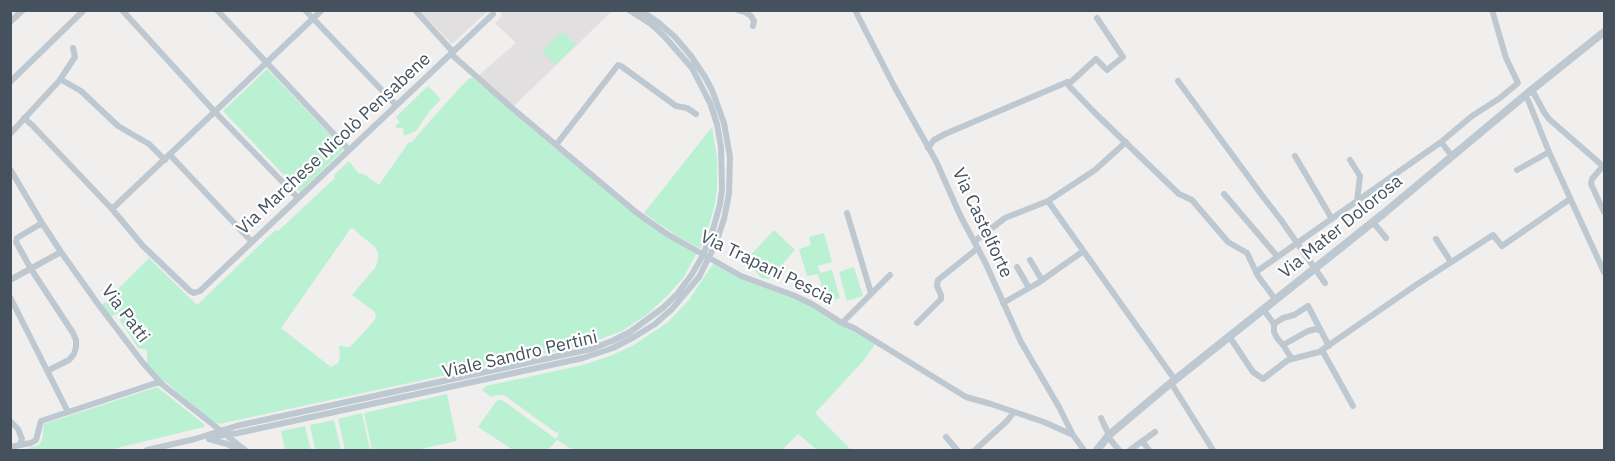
<!DOCTYPE html>
<meta charset="utf-8">
<style>
body{margin:0}
#map{position:relative;width:1615px;height:461px;overflow:hidden;background:#f1eeee;font-family:"IBM Plex Sans",sans-serif}
canvas{display:block}
.frame{position:absolute;inset:0;border:12px solid #45515d;pointer-events:none}
</style>
<div id="map">
<canvas width="1615" height="461"></canvas>
<div class="frame"></div>
</div>
<script>
const ctx = document.querySelector('canvas').getContext('2d');
ctx.lineJoin = 'round';
function fillPath(path, color) {
  ctx.fillStyle = color;
  ctx.fill(path, 'evenodd');
}
function toPath(rows) {
  const path = new Path2D();
  for (const r of rows) {
    path.moveTo(r[0], r[1]);
    for (let i = 2; i < r.length; i += 2) path.lineTo(r[i], r[i + 1]);
  }
  return path;
}
function stroke(path, color, width, dash) {
  ctx.strokeStyle = color;
  ctx.lineWidth = width;
  ctx.lineCap = dash ? 'butt' : 'round';
  ctx.setLineDash(dash || []);
  ctx.stroke(path);
}
function write(font, color, halo, rows, align = 'center') {
  ctx.font = font + ' "IBM Plex Sans",sans-serif';
  ctx.lineWidth = 4.5;
  ctx.setLineDash([]);
  ctx.textBaseline = 'middle';
  ctx.strokeStyle = halo;
  ctx.fillStyle = color;
  for (const [text, x, y, turn = 0] of rows) {
    ctx.save();
    ctx.translate(x, y);
    ctx.rotate((+turn || 0) * Math.PI / 180);
    ctx.textAlign = isNaN(turn) ? turn : align;
    if (halo) ctx.strokeText(text, 0, 0);
    ctx.fillText(text, 0, 0);
    ctx.restore();
  }
}
const education = toPath([
 [420,11,488,11,452,44],
 [501,11,612,11,514,106,479,75,516,43,495,23,501,17]
]);
const green = toPath([
 [562,31,576,45,555,65,542,51],
 [267,69,344,149,300,192,223,111],
 [470,78,473,78,562,154,696,254,684,277,668,295,648,314,622,331,598,340,567,349,219,424,210,420,161,378,147,363,147,350,138,348,116,314,110,317,106,312,102,305,149,258,197,305,268,237,276,230,278,231,335,178,334,175,349,161,359,174,362,173,379,185,409,142,412,142,436,114,467,80],
 [351,228,354,229,359,234,375,247,378,253,378,260,375,268,352,295,375,312,376,318,367,329,352,345,349,347,339,346,340,356,338,363,331,367,281,328],
 [428,86,441,99,429,112,416,131,404,136,403,128,396,128,396,125,400,122,396,117],
 [712,127,717,157,717,188,715,204,710,222,700,249,674,234,644,213],
 [774,230,795,250,769,279,762,278,745,261],
 [824,233,832,262,818,266,820,273,832,270,840,298,826,302,818,274,807,276,799,249,811,245,809,237],
 [713,264,746,281,805,303,875,344,864,360,815,413,851,450,817,450,798,434,782,450,573,450,557,440,548,450,513,450,478,427,495,403,498,400,502,400,556,439,559,433,555,432,504,395,497,395,491,397,482,390,486,386,583,365,610,356,632,346,667,323,689,300],
 [854,267,863,296,847,301,839,272],
 [157,387,204,424,204,427,109,450,22,450,39,445,42,440,44,424],
 [447,394,457,441,416,450,372,450,364,413],
 [362,413,370,450,345,450,338,419],
 [334,420,341,450,315,450,310,425],
 [305,426,311,450,285,450,281,431]
]);
const minor = toPath([
 [122,10,215,112,298,198],
 [217,10,349,150],
 [305,10,396,105],
 [415,10,453,52],
 [738,10,745,12,751,16,754,21,753,26],
 [855,10,894,86,936,161,960,215,986,264,1021,342,1059,407,1073,435,1084,450],
 [10,22,23,10],
 [451,54,512,108,637,213,667,234,741,276,795,296,812,304,842,323,854,328,966,397,991,404,1044,422,1073,435],
 [60,79,81,91,118,126,149,144,165,160],
 [1178,81,1264,198,1281,220,1325,283],
 [10,82,84,10],
 [1067,82,1069,86,1096,114,1179,194,1192,200,1228,242,1247,253,1258,276,1275,299],
 [1532,90,1544,112,1549,119,1604,167],
 [1528,100,1549,152,1604,272],
 [24,118,32,125,112,209,143,246,190,291,194,293,200,291,493,14],
 [10,134,59,81,75,57,73,48],
 [556,145,618,65,621,66,676,106,687,108,696,114],
 [928,148,934,140,945,134,1065,83,1071,82,1096,59,1107,70,1113,65,1123,57,1097,18],
 [170,155,252,242],
 [1295,156,1332,219],
 [1452,156,1441,142,1472,116,1500,98,1518,83,1506,58,1492,10],
 [1350,160,1360,176,1357,201],
 [1603,166,1592,179,1591,184,1604,212],
 [10,169,42,223,61,252,98,304,143,363,163,385,245,450],
 [1517,170,1549,152],
 [1224,194,1277,256],
 [1048,201,1175,380],
 [112,209,322,10],
 [847,213,871,293],
 [1373,222,1386,238],
 [42,223,17,238,16,242,31,269,73,333,76,340,76,347,74,354,69,360,47,371],
 [1436,239,1451,262],
 [975,241,1005,218,1048,201,1095,170,1126,142],
 [1030,260,1042,280],
 [1017,267,1029,288],
 [1256,272,1441,142],
 [10,280,61,252],
 [10,297,68,412],
 [1003,303,1038,283,1082,252],
 [1263,309,1274,324,1274,332,1277,338,1283,345,1292,359],
 [842,323,890,275],
 [917,323,941,299,941,295,937,286,938,280,978,248],
 [1274,324,1283,318,1294,315,1308,306,1329,346],
 [1229,336,1253,372,1263,379,1288,360,1319,352,1416,285,1493,235,1502,246,1570,199],
 [1283,345,1308,331,1316,329,1321,331],
 [1322,350,1353,406],
 [1171,383,1213,450],
 [1101,418,1109,435],
 [10,421,18,429,22,439,20,445,10,447],
 [210,437,238,433,583,358,613,348,634,337,655,324,672,309,699,277,716,243,724,219,729,194,730,157,724,123,712,90,705,77,691,56,675,37,659,23,640,10],
 [946,437,957,450],
 [1108,437,1119,450],
 [209,439,227,444,239,450],
 [1142,441,1149,450],
 [20,445,31,443,36,440,41,421,159,382],
 [147,450,195,439,236,426,591,349,612,341,630,332,664,307,678,293,692,274,703,255,712,233,720,204,722,189,721,147,717,124,710,103,692,68,664,36,651,24,629,10],
 [975,450,1007,421,1014,412],
 [1130,450,1155,432]
]);
const tertiary = toPath([
 [1097,450,1109,435,1166,387,1383,214,1529,92,1604,32]
]);
const streetNames = [
 ["Via Marchese Nicolò Pensabene",334,144,-43],
 ["Via Castelforte",982,223,65],
 ["Via Mater Dolorosa",1341,227,-39],
 ["Via Trapani Pescia",767,268,26],
 ["Via Patti",125,314,53],
 ["Viale Sandro Pertini",520,355,-13]
];
fillPath(education, '#e2dfe0');
fillPath(green, '#baf1d2');
stroke(minor, '#bec8d1', 6);
stroke(tertiary, '#bec8d1', 8);
write('18px', '#45515d', '#fff', streetNames);
</script>
